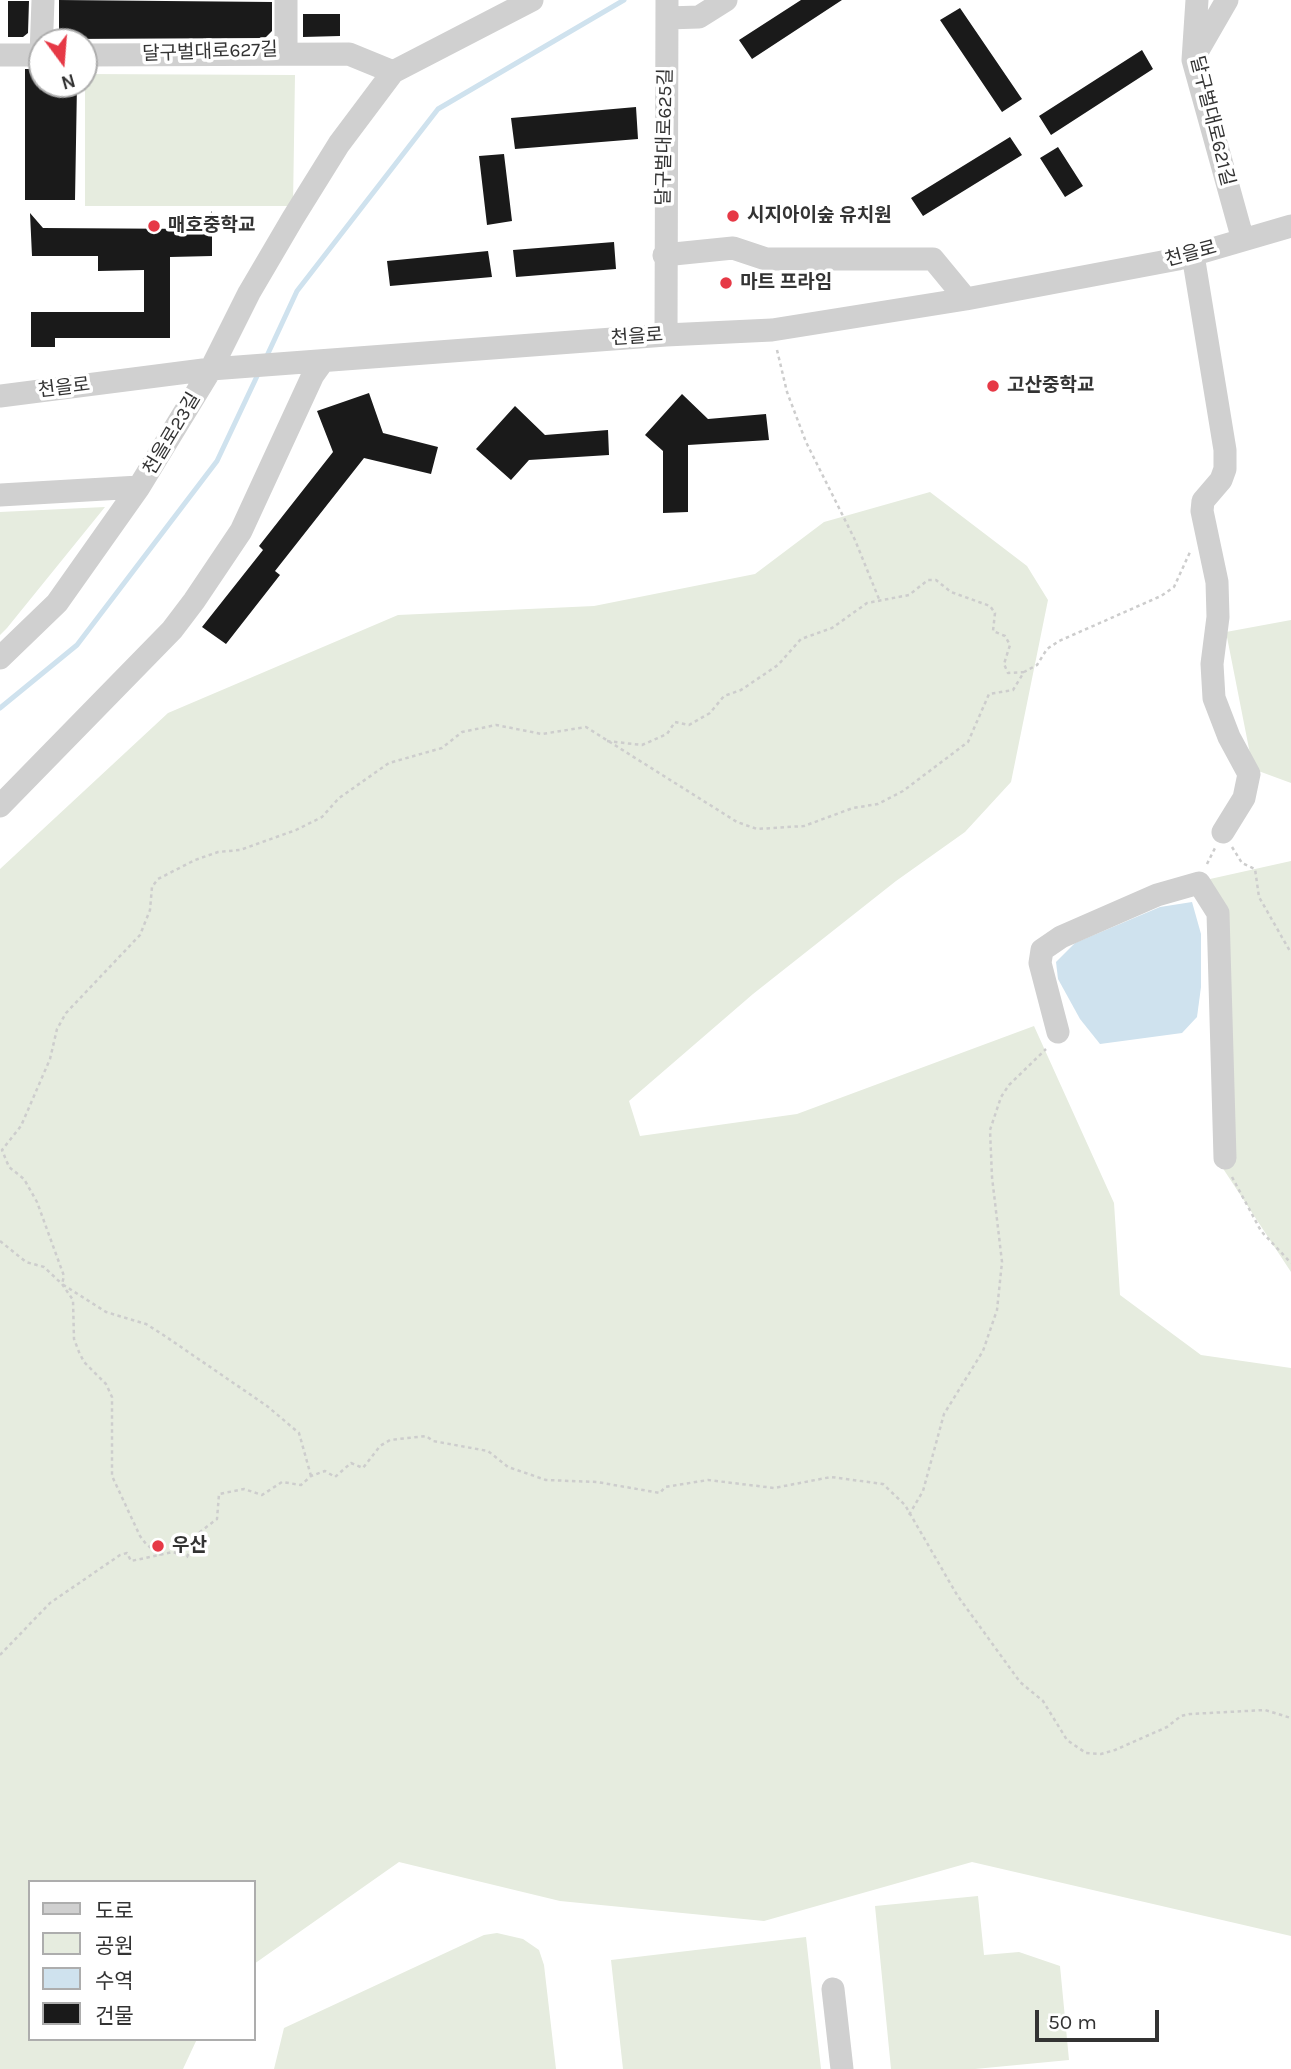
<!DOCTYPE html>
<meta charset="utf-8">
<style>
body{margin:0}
#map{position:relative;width:1291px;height:2069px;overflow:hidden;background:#fff;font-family:Karla,"Noto Sans KR",sans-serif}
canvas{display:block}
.legend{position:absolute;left:28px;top:1880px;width:228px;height:161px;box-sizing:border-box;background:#fff;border:2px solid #adadad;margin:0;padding:9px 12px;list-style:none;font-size:21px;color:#333}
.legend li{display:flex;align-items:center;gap:14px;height:35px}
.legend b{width:35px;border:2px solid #adadad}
.north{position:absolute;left:28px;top:28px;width:70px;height:70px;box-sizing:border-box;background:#fff;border:2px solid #adadad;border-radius:50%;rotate:164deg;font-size:19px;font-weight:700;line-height:28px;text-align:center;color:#333}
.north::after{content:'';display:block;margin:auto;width:24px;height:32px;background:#e63946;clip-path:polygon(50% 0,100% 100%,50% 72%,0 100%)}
.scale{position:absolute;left:1035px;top:2010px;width:124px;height:32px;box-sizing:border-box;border:4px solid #333;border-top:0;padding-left:9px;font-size:21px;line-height:24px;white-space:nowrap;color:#333;-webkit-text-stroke:5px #fff;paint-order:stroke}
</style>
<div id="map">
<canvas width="1291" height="2069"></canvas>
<ul class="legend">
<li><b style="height:9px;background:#d0d0d0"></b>도로</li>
<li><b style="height:19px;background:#e6ecdf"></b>공원</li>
<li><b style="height:19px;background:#cfe2ee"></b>수역</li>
<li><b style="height:19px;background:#1a1a1a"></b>건물</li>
</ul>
<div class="north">N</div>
<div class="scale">50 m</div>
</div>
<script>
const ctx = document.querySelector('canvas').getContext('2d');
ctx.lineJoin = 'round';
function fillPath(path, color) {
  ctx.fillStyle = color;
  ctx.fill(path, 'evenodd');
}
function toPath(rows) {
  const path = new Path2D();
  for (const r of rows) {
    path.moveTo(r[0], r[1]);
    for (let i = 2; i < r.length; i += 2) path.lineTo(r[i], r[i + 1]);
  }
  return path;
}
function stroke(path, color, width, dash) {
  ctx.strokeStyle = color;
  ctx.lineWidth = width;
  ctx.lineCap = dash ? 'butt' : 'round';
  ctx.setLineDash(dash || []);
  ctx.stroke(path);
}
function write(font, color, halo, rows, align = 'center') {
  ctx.font = font + ' Karla,"Noto Sans KR",sans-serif';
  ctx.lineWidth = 7;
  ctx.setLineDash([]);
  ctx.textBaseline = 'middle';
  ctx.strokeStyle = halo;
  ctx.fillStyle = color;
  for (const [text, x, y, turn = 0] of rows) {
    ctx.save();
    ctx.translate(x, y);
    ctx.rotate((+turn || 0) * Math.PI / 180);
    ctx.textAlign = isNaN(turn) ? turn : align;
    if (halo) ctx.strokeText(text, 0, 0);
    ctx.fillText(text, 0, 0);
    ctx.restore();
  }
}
const green = toPath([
 [85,74,295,75,293,206,85,206],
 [930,492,1027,566,1048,600,1011,782,965,832,896,881,753,994,629,1101,640,1136,797,1114,1034,1026,1114,1203,1120,1295,1201,1355,1291,1368,1291,1936,972,1862,764,1921,560,1901,399,1862,254,1964,254,1882,30,1882,30,2039,197,2039,183,2069,0,2069,0,869,168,713,398,615,594,606,755,574,824,522],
 [105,507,7,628,0,635,0,512],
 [1291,620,1291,783,1253,769,1226,632],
 [1291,861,1291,1272,1222,1167,1230,1113,1210,879],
 [978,1896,984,1955,1019,1952,1060,1966,1069,2060,975,2069,891,2069,875,1906],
 [497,1933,523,1939,539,1950,544,1965,556,2069,274,2069,284,2028,484,1935],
 [806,1937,821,2069,623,2069,611,1960]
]);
const water = toPath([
 [1192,902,1201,934,1201,987,1197,1017,1182,1033,1100,1044,1080,1019,1058,979,1056,962,1075,943,1160,907]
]);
const stream = toPath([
 [265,360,297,291,438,109,624,0],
 [0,708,77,645,217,461,259,372]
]);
const building = toPath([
 [59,0,272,2,272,31,265,38,66,39,59,29],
 [801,0,842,0,752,59,739,40],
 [8,1,29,1,28,33,23,37,8,37],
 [960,8,1022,99,1002,112,940,20],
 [303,14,340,14,340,36,303,37],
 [1142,50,1153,69,1051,135,1039,116],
 [25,69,42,69,42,84,77,84,75,200,25,200],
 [636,107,638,139,515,149,511,118],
 [1010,137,1022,155,923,216,911,198],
 [1058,147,1083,186,1065,197,1040,158],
 [504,154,512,221,487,225,479,156],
 [212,211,212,256,170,257,170,338,55,338,55,347,31,347,31,312,144,312,144,270,98,271,98,256,32,256,30,213,43,228,200,229],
 [614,242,616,269,516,277,513,250],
 [488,251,492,277,390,286,387,261],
 [369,393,383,433,438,447,431,474,364,458,275,571,280,575,226,644,202,627,263,550,259,546,333,452,317,411],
 [682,394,708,419,766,414,769,440,688,445,688,512,663,513,663,451,645,435],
 [515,406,545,435,608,430,609,455,529,460,511,480,476,449]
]);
const path = toPath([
 [777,350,787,392,806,442,855,540,879,599],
 [607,741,642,745,667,734,675,722,689,725,710,713,724,696,741,690,778,665,801,639,832,628,867,603,909,595,928,580,936,580,951,592,990,606,995,613,993,631,1005,636,1010,645,1004,664,1008,673,1024,672],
 [1232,847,1242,863,1255,869,1259,897,1291,953],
 [1207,864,1215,848],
 [1232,1177,1261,1231,1291,1263],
 [0,1241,26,1262,44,1267,62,1284,73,1300,74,1339,79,1352,84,1362,106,1384,112,1397,112,1476,140,1536,146,1544,160,1555],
 [311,1476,299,1433,267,1406,162,1334,146,1324,106,1312,62,1284,64,1276,37,1202,24,1179,9,1167,2,1150,21,1126,50,1059,57,1029,66,1013,140,935,150,910,152,887,158,879,195,860,218,852,240,850,296,830,322,817,339,798,389,763,442,748,462,732,496,725,542,734,586,727,737,822,757,829,804,826,853,808,878,804,903,791,968,742,989,694,1013,690,1024,672,1037,665,1047,649,1059,641,1161,596,1174,587,1190,552],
 [909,1515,923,1491,944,1414,983,1351,997,1310,1002,1262,992,1177,990,1130,1001,1097,1009,1085,1046,1049],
 [0,1655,50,1603,120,1555,127,1553,131,1561,173,1552,187,1557,196,1535,217,1519,219,1494,244,1489,262,1495,282,1482,301,1485,311,1476,325,1471,335,1477,351,1463,363,1468,380,1446,390,1440,426,1436,433,1441,488,1451,508,1467,546,1480,597,1482,660,1493,665,1487,708,1480,774,1488,831,1477,883,1484,905,1505,957,1595,1020,1682,1043,1701,1067,1740,1086,1753,1101,1754,1115,1750,1167,1727,1181,1716,1190,1714,1265,1710,1291,1718]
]);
const minor = toPath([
 [1197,0,1193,60,1243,240],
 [667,18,699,17,726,0],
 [1197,52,1227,0],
 [286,53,286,0],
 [0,55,42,55],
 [41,55,43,0],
 [84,55,349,54,393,72,532,0],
 [664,255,733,248,766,259,933,259,966,299],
 [1193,255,1225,450,1225,469,1221,480,1203,501,1202,511,1217,582,1218,617,1212,664,1214,698,1229,737,1249,774,1244,798,1223,832],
 [666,335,667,0],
 [0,396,211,369,666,335,772,330,966,299,1178,259,1291,226],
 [0,495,139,487],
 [0,658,57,603,139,487,211,369,249,293,293,218,339,144,393,72],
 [0,806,172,630,194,601,241,531,313,375,323,361],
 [1058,1032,1040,963,1042,950,1061,937,1157,895,1199,883,1218,913,1225,1158],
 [833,1989,842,2069]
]);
const markers = [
 [733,216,7,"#e63946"],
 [154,226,7,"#e63946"],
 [726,283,7,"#e63946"],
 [993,386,7,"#e63946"],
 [158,1546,7,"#e63946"]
];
const streetNames = [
 ["달구벌대로627길",210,52,-2],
 ["달구벌대로621길",1212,121,76],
 ["달구벌대로625길",665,137,-89],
 ["천을로",1191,254,-15],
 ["천을로",637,337,-4],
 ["천을로",64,388,-7],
 ["천을로23길",172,434,-59]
];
const poiNames = [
 ["시지아이숲 유치원",747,216],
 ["매호중학교",168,226],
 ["마트 프라임",740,283],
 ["고산중학교",1007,386],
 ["우산",172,1546]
];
fillPath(green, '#e6ecdf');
fillPath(water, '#cfe2ee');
stroke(stream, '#cfe2ee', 5);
fillPath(building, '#1a1a1a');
stroke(path, '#cdcdcd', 2.5, [3.5, 3.5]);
stroke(minor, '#d0d0d0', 23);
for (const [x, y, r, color] of markers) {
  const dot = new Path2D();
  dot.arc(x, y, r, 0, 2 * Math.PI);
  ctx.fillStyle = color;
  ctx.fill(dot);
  stroke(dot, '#fff', 2.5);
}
write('19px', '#333', '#fff', streetNames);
write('bold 19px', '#333', '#fff', poiNames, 'left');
</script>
